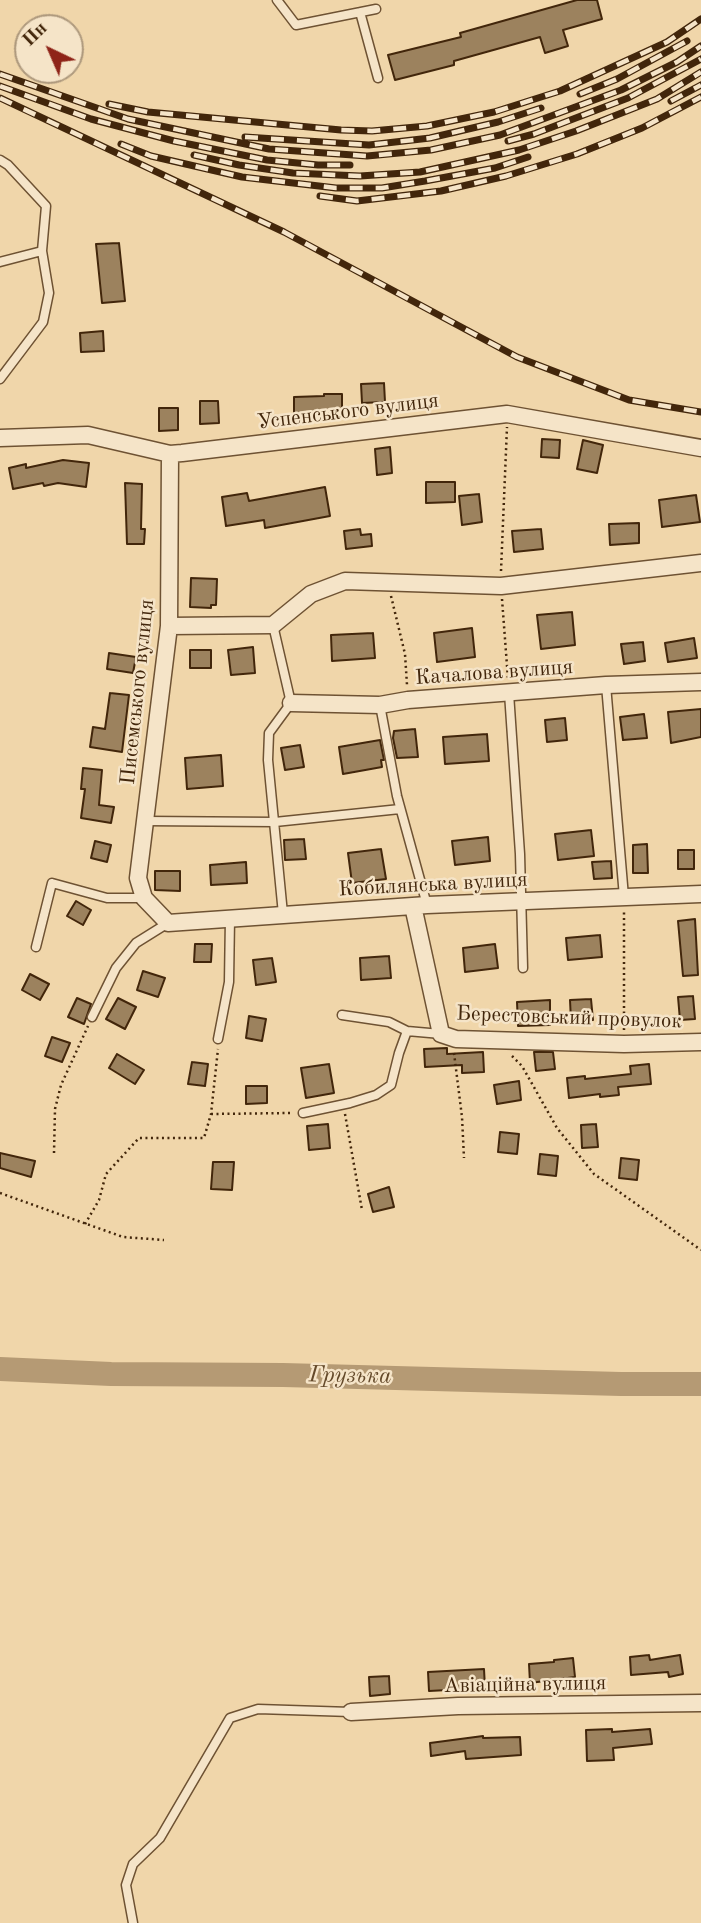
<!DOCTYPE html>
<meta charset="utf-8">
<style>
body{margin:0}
#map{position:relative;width:701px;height:1923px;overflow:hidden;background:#f0d6aa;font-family:"Old Standard TT",serif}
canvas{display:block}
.north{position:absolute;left:14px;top:14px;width:70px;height:70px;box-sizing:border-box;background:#f5e4c8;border:2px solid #ad987c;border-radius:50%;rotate:316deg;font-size:19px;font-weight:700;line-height:28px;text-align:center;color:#42260b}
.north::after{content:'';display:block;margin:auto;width:24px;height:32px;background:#8f2418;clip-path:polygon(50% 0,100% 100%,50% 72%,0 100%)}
</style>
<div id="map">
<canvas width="701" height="1923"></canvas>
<div class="north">Пн</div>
</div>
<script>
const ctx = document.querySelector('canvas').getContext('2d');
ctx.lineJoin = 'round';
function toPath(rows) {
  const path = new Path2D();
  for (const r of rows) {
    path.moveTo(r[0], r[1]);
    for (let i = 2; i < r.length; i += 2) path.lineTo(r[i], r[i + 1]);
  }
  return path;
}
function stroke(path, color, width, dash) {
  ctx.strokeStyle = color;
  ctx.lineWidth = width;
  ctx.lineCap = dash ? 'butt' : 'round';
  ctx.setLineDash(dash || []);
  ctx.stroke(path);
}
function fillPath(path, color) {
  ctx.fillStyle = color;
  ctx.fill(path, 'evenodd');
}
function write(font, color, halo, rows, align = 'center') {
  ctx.font = font + ' "Old Standard TT",serif';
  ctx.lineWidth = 5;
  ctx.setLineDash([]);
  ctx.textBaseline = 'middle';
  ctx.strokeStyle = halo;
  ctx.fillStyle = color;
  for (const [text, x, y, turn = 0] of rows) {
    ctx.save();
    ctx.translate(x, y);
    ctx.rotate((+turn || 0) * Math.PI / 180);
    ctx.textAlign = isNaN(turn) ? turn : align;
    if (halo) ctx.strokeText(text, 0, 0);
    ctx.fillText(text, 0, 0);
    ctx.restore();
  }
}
const river = toPath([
 [0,1369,111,1374,283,1375,621,1384,701,1384]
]);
const building = toPath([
 [577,0,597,0,602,19,563,30,568,46,545,53,540,37,454,61,454,65,395,80,388,55,461,37,460,33,577,0],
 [119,243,125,301,102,303,96,244,119,243],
 [103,331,104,351,81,352,80,333,103,331],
 [384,383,385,402,362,403,361,384,384,383],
 [324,394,342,394,342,416,294,420,294,397,324,396,324,394],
 [200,401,218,401,219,423,200,424,200,401],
 [159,408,178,408,178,430,159,431,159,408],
 [542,439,560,440,559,458,541,457,542,439],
 [583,440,603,445,597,473,577,469,583,440],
 [390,447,392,473,377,475,375,449,390,447],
 [63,460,89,463,86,487,58,483,44,486,43,483,13,489,9,468,26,464,26,468,63,460],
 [426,482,455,482,455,502,426,503,426,482],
 [125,483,142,484,141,529,145,529,144,544,127,544,125,483],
 [325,487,330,516,265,528,264,520,226,526,222,497,247,493,249,501,325,487],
 [479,494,482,522,462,525,459,496,479,494],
 [696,495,700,522,662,527,659,500,696,495],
 [639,523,639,543,610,545,609,524,639,523],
 [360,529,361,535,371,534,372,546,346,549,344,531,360,529],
 [541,529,543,549,514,552,512,531,541,529],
 [191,578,217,579,216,605,211,605,211,608,190,607,191,578],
 [572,612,575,645,541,649,537,615,572,612],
 [472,628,475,657,437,662,434,633,472,628],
 [373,633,375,658,332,661,331,635,373,633],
 [694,638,697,658,668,662,665,643,694,638],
 [643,642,645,661,624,664,621,644,643,642],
 [253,647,255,673,231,675,228,650,253,647],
 [190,650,211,650,211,668,190,668,190,650],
 [109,653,136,657,133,673,107,669,109,653],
 [110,693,129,695,122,752,90,747,93,727,105,729,110,693],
 [701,709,701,737,671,743,668,712,701,709],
 [644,714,647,738,623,740,620,717,644,714],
 [565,718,567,740,547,742,545,720,565,718],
 [415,729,418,757,397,758,393,738,394,731,415,729],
 [487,734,489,761,445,764,443,737,487,734],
 [380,740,384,760,381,760,382,767,343,774,339,747,380,740],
 [300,745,304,767,285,770,281,748,300,745],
 [221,755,223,786,187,789,185,758,221,755],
 [83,768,102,770,99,805,114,807,111,823,81,818,85,789,81,789,83,768],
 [591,830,594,856,558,860,555,834,591,830],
 [488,837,490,861,455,865,452,841,488,837],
 [304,839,306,859,285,860,284,840,304,839],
 [95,841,111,845,107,862,91,858,95,841],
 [647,844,648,873,633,873,633,845,647,844],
 [381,849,386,879,352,883,348,853,381,849],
 [678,850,694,850,694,869,678,869,678,850],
 [611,861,612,878,594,879,592,862,611,861],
 [246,862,247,883,211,885,210,865,246,862],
 [155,871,180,871,180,891,155,890,155,871],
 [76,901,91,910,83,925,67,916,76,901],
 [695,919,698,975,683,976,678,921,695,919],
 [600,935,602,957,568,960,566,938,600,935],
 [195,944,212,944,211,962,194,962,195,944],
 [495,944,498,968,465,972,463,948,495,944],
 [389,956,391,978,361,980,360,958,389,956],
 [272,958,276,982,256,985,253,960,272,958],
 [143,971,165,978,158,997,137,990,143,971],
 [30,974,49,984,40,1000,22,990,30,974],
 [693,996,695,1019,680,1020,678,997,693,996],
 [77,998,91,1004,84,1024,68,1017,77,998],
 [118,998,136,1007,125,1029,106,1019,118,998],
 [591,999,593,1020,571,1021,570,1000,591,999],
 [550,1000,550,1025,518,1026,517,1002,550,1000],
 [249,1016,266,1019,262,1041,246,1038,249,1016],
 [52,1037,70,1043,62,1062,45,1056,52,1037],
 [447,1048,447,1054,483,1052,484,1072,462,1073,462,1065,425,1067,424,1049,447,1048],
 [534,1052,553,1052,555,1069,536,1071,534,1052],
 [117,1054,144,1070,135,1084,109,1068,117,1054],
 [192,1062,208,1064,205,1086,188,1084,192,1062],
 [329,1064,334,1093,306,1098,301,1068,329,1064],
 [649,1064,651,1084,618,1087,619,1095,600,1097,600,1094,569,1098,567,1078,585,1076,585,1079,631,1074,630,1066,649,1064],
 [519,1081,521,1100,497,1104,494,1085,519,1081],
 [246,1086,267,1086,267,1103,246,1104,246,1086],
 [328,1124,330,1148,309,1150,307,1126,328,1124],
 [596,1124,598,1147,582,1148,581,1125,596,1124],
 [500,1132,519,1134,517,1154,498,1152,500,1132],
 [0,1153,35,1161,31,1177,0,1168,0,1153],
 [540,1154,558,1156,556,1176,538,1174,540,1154],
 [621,1158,639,1160,637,1180,619,1178,621,1158],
 [213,1162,234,1162,232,1190,211,1189,213,1162],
 [389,1187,394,1207,373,1212,368,1194,389,1187],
 [649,1655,650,1660,680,1655,683,1674,669,1677,668,1672,631,1675,630,1657,649,1655],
 [573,1658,575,1677,530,1683,529,1664,554,1662,554,1660,573,1658],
 [484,1669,485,1688,429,1691,428,1672,484,1669],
 [389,1676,390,1694,370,1696,369,1677,389,1676],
 [612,1729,612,1732,650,1729,652,1744,613,1748,614,1760,587,1761,586,1730,612,1729],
 [483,1736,483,1738,520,1737,521,1755,466,1759,465,1751,431,1756,430,1743,483,1736]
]);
const path = toPath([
 [501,571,507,427],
 [391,596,405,654,407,685],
 [502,599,508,679],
 [624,1030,624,911],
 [454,1053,462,1117,464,1158],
 [512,1056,522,1066,557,1128,594,1174,701,1250],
 [211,1114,292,1113],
 [345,1114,362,1210],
 [54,1153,55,1109,61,1085,88,1026],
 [0,1193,123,1237,164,1240],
 [85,1224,99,1200,106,1174,139,1138,204,1138,211,1114,218,1049]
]);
const service = toPath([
 [277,0,296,25,376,9],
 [360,12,378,78],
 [0,160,8,165,46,206,42,251,49,293,43,322,0,379],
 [0,262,42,251],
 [273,625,291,703,269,733,268,760,283,914],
 [606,685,624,897],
 [509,693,520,854,523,968],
 [380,705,397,796,427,905],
 [145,821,275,822,400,809],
 [36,947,52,883,107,898,144,898],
 [342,1015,389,1022,407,1031,441,1034],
 [92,1017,116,968,136,943,168,923],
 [218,1039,229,982,230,918],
 [303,1113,350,1103,376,1095,391,1085,399,1053,407,1031],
 [133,1923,126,1885,133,1864,160,1838,230,1718,258,1709,351,1712]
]);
const minor = toPath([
 [0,438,88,435,170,454,182,453,507,414,701,448],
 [170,454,169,626,138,878,144,898,168,923,427,905,701,894],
 [169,626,273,625,311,594,345,581,501,586,701,563],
 [291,703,380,705,408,700,606,685,701,682],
 [413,906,441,1034,456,1039,624,1044,701,1042],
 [351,1712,458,1706,701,1703]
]);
const rail = toPath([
 [0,74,128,119,269,149,367,156,431,150,500,135,621,90,677,62,701,46],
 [0,86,91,119,174,141,267,160,318,165,350,165],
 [580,94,617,79,687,41],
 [0,98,284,232,517,357,629,400,701,412],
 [671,101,701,85],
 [109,104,148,112,341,130,372,131,427,126,494,112,560,91,667,42,701,19],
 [245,137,369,145,430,138,498,122,541,108],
 [508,141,534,134,628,98,701,59],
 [121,144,151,156,242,177,336,188,382,188,425,181,495,168,528,157],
 [194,155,239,165,293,173,360,176,420,172,519,150,576,131,657,99,701,72],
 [320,196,357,201,441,191,506,176,577,154,642,128,701,97]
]);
const streetNames = [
 ["Успенського вулиця",348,412,-7],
 ["Качалова вулиця",494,673,-4],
 ["Писемського вулиця",138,692,-84],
 ["Кобилянська вулиця",433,885,-3],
 ["Берестовський провулок",569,1018,2],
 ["Авіаційна вулиця",525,1685,-1]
];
const waterNames = [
 ["Грузька",350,1376,1]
];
stroke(river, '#b59a74', 24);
fillPath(building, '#9c825e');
stroke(building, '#42260b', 2);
stroke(service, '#6e5233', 11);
stroke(minor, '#6e5233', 19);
stroke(path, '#42260b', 2.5, [2, 3.5]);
stroke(service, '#f5e4c8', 8);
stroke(minor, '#f5e4c8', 16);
stroke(rail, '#42260b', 7);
stroke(rail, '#f5e4c8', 4.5, [13]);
write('21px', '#42260b', '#f5e4c8', streetNames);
write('italic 23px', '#64492a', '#f5e4c8', waterNames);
</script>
